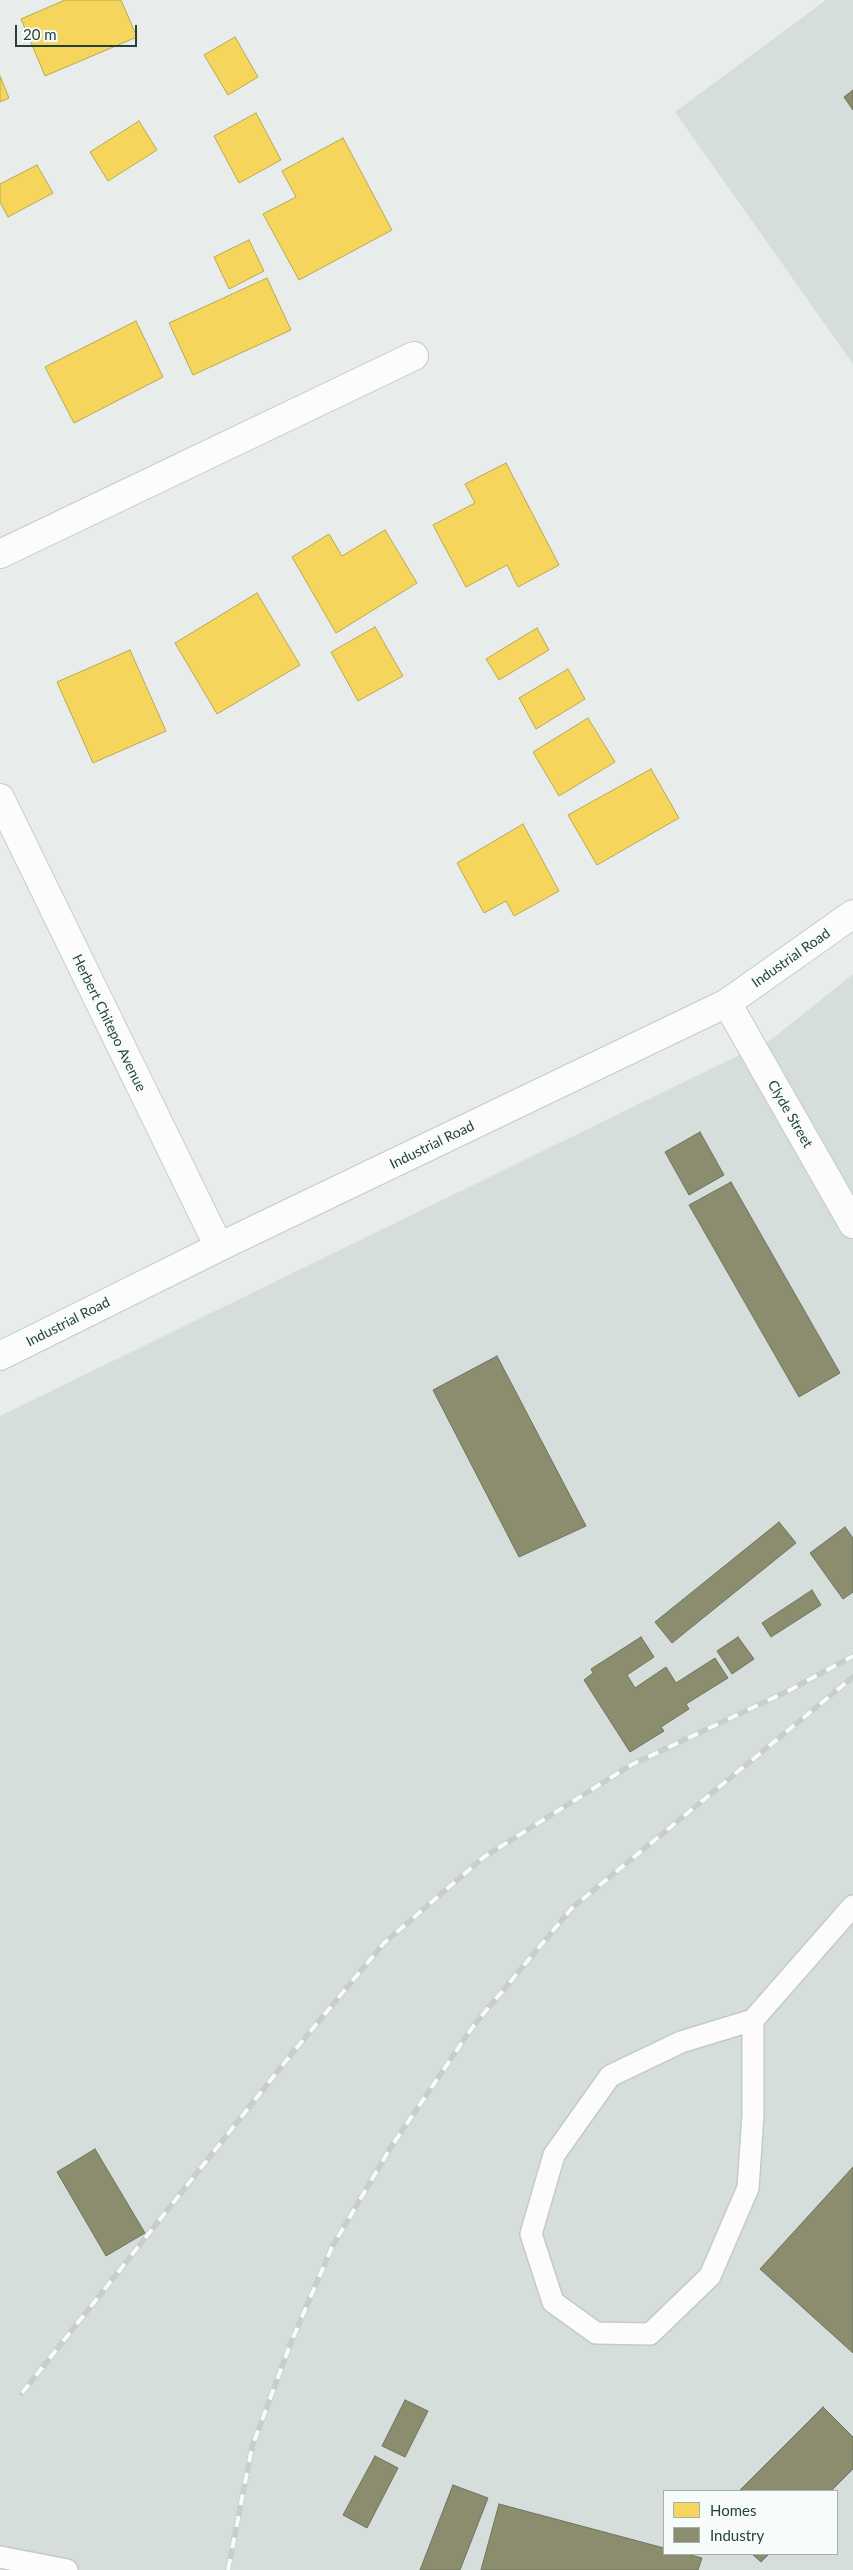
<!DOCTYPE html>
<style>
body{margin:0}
#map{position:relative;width:853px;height:2570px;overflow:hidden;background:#e8edeb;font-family:Lato,sans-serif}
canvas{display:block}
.legend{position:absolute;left:663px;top:2490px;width:175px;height:65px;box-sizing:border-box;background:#f7fbf9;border:1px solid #a3b1ad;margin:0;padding:6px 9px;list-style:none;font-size:15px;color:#24423a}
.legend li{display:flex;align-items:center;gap:10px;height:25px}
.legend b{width:25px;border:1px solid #a3b1ad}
.scale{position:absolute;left:15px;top:25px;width:122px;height:22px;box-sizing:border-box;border:2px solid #24423a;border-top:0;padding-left:6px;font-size:15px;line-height:18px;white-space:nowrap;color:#24423a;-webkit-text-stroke:4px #f7fbf9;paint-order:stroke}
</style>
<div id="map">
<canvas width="853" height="2570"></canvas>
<ul class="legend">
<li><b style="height:14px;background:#f6d55c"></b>Homes</li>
<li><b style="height:14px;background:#8c8c6e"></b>Industry</li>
</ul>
<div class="scale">20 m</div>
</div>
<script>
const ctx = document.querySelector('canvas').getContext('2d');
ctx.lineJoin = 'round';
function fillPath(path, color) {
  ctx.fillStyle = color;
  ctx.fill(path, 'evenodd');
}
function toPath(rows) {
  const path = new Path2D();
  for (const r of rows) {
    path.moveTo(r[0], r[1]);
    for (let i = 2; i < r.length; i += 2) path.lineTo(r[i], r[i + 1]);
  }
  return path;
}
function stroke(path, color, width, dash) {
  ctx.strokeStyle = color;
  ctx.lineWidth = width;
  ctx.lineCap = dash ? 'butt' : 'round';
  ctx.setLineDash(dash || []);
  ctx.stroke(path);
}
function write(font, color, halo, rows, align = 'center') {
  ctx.font = font + ' Lato,sans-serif';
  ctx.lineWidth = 5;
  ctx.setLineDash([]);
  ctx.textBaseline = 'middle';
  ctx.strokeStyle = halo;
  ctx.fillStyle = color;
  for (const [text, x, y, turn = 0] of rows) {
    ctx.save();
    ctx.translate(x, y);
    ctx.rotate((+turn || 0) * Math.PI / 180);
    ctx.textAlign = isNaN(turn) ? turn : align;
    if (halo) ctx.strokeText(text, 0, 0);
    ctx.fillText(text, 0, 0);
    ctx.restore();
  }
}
const built = toPath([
 [826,0,853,0,853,364,675,112],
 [853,974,853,2570,71,2570,0,2551,0,1416,772,1039],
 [664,2491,837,2491,837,2554,664,2554]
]);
const homes = toPath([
 [65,0,121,0,137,37,45,76,21,19,65,0],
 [235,37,258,77,228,95,204,55,235,37],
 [0,76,9,98,0,102,0,76],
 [256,113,281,160,239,183,214,136,256,113],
 [139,121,157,150,108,181,90,152,139,121],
 [343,138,392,230,299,280,263,214,296,197,282,171,343,138],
 [37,165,53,193,8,217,0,202,0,184,37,165],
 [249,240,264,271,229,289,214,257,249,240],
 [267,278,291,330,193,375,169,323,267,278],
 [136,321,163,377,74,423,45,367,136,321],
 [506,463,559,565,518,587,507,565,466,587,433,525,475,503,465,484,506,463],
 [385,530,417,583,336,633,292,557,329,534,342,556,385,530],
 [257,593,300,665,217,714,175,643,257,593],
 [375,627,403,676,358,701,331,652,375,627],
 [537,628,549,650,499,680,486,659,537,628],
 [130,650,166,731,93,763,57,682,130,650],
 [568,669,585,699,536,729,519,698,568,669],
 [588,718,615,762,559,796,533,752,588,718],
 [651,769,679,818,597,865,568,815,651,769],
 [523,824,559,891,514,916,506,901,484,913,457,863,523,824]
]);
const industry = toPath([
 [853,90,853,110,844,97,853,90],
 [700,1132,724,1175,689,1195,665,1152,700,1132],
 [731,1182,840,1373,799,1397,689,1205,731,1182],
 [497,1356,586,1526,519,1557,433,1390,497,1356],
 [779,1522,796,1543,672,1643,655,1622,779,1522],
 [845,1527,853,1538,853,1592,843,1599,810,1553,845,1527],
 [812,1590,821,1605,771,1637,762,1623,812,1590],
 [641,1637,654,1657,627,1675,635,1688,666,1667,676,1683,715,1658,728,1678,686,1704,689,1709,661,1727,664,1731,630,1752,584,1680,593,1673,591,1669,641,1637],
 [738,1637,754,1659,732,1674,717,1651,738,1637],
 [95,2149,145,2233,106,2256,57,2172,95,2149],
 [853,2167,853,2353,760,2269,853,2167],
 [405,2400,428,2411,405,2457,382,2446,405,2400],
 [823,2407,853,2437,853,2469,831,2491,739,2491,823,2407],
 [375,2456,398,2468,367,2528,343,2515,375,2456],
 [453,2485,488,2498,460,2570,420,2570,453,2485],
 [499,2504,664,2548,664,2554,687,2554,702,2558,698,2570,481,2570,499,2504],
 [752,2554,769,2554,761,2562,752,2554]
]);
const lane = toPath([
 [753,2020,753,2115,748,2188,710,2276,650,2334,596,2333,553,2302,531,2234,554,2155,610,2076,681,2042,753,2020,853,1906],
 [0,2557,67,2570]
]);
const street = toPath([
 [0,554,414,356],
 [0,798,219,1247],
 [727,1003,853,1224]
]);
const secondary = toPath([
 [0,1356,219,1247,727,1003,853,914]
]);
const rail = toPath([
 [22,2393,289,2057,384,1943,484,1857,631,1765,790,1690,853,1656],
 [228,2570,252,2447,290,2345,332,2247,391,2147,474,2025,572,1908,853,1677]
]);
const streetNames = [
 ["Industrial Road",791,958,-35],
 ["Herbert Chitepo Avenue",109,1023,64],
 ["Clyde Street",790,1114,60],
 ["Industrial Road",432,1145,-26],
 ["Industrial Road",68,1322,-27]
];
fillPath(built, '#d6dedb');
fillPath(homes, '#f6d55c');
stroke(homes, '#b7a952', 1);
fillPath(industry, '#8c8c6e');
stroke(industry, '#6d765e', 1);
stroke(lane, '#c5cac8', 24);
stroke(street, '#c5cac8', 30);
stroke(secondary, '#c3cbc8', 30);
stroke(lane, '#fcfcfc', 21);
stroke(street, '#fcfcfc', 28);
stroke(secondary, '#fcfcfc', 28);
stroke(rail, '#c9cdcc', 5.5);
stroke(rail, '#f7fbf9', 4, [11]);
write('14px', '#24423a', '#f7fbf9', streetNames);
</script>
